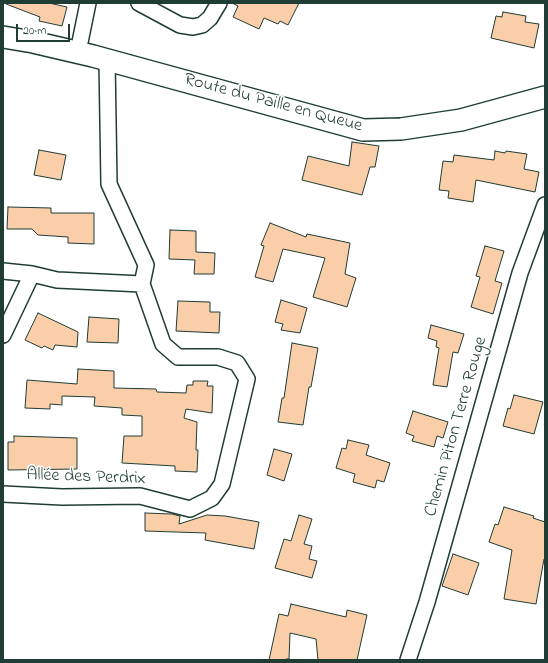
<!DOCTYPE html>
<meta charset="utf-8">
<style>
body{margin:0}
#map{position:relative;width:548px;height:663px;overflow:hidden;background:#fff;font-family:"Indie Flower",sans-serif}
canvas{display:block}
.frame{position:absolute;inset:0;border:4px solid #1f3d34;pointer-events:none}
.scale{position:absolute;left:16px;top:24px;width:54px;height:18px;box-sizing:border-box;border:2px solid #1f3d34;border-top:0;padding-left:5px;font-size:12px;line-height:14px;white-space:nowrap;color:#1f3d34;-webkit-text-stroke:3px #fff;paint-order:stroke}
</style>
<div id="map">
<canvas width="548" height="663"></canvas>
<div class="frame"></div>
<div class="scale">20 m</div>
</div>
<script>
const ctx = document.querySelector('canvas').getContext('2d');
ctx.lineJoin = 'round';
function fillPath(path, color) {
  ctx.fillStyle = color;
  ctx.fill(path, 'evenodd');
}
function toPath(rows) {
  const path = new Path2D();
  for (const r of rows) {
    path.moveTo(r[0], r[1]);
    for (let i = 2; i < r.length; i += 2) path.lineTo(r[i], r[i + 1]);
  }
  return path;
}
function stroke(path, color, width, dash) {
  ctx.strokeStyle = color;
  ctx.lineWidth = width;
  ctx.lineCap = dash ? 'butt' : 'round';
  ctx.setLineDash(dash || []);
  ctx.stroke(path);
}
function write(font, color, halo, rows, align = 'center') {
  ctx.font = font + ' "Indie Flower",sans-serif';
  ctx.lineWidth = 3;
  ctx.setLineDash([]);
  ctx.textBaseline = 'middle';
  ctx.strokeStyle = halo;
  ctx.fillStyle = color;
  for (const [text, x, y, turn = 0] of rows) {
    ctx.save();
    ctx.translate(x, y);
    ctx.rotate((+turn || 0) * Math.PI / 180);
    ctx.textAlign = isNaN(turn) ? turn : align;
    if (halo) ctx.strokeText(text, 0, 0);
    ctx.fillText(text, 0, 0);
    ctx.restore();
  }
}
const building = toPath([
 [7,3,49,3,67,7,62,26,39,21,40,17,6,4,7,3],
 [232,3,299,3,288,25,280,21,278,24,264,18,259,29,233,17,238,6,232,3],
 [503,12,526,16,525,22,539,24,534,48,491,38,496,16,502,17,503,12],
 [352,142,379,146,375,167,370,167,362,195,302,180,308,156,349,166,352,142],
 [39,150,66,155,61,180,34,175,39,150],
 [495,151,505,153,506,151,527,154,524,169,539,172,535,192,476,180,473,202,448,198,449,191,439,190,443,161,453,162,454,155,494,160,495,151],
 [8,207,51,208,51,213,94,213,94,244,68,243,68,237,38,235,32,229,7,229,8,207],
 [270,223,306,237,307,234,350,243,345,274,356,278,347,307,313,297,325,258,283,249,273,282,255,277,264,246,261,245,270,223],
 [170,230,196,231,196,252,215,253,214,274,194,274,195,260,169,259,170,230],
 [485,246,504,251,495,281,502,283,493,314,471,307,480,277,476,276,485,246],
 [281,300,307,308,300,333,281,330,283,324,275,322,281,300],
 [178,301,210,302,210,312,220,312,219,333,176,331,178,301],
 [38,313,78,332,77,347,55,345,53,350,44,346,42,348,25,340,38,313],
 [89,317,119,319,118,343,87,342,89,317],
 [431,325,464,334,458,353,453,352,447,387,433,385,439,348,436,347,437,341,428,338,431,325],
 [292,343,318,348,311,387,309,387,303,425,278,422,282,398,284,398,292,343],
 [78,369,114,371,114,388,156,389,157,392,186,393,187,385,193,385,193,381,208,381,207,386,213,386,212,413,186,409,184,418,197,422,196,450,198,450,197,472,175,471,175,466,122,463,124,436,142,436,142,416,122,415,122,408,94,406,95,397,62,396,62,405,50,404,50,409,25,408,27,380,77,384,78,369],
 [514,395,543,402,534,434,503,426,508,408,510,409,514,395],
 [413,411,448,422,443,438,437,436,434,447,412,441,414,436,406,433,413,411],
 [14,436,77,438,77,469,8,470,8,442,14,442,14,436],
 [348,440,369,445,366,455,390,463,384,482,377,480,375,488,353,482,355,474,336,468,342,448,346,449,348,440],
 [274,449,292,454,284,481,267,475,274,449],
 [504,507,534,516,533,518,545,522,545,559,544,559,536,604,504,599,512,550,489,542,495,524,498,525,504,507],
 [145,513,172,514,180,516,179,524,207,515,225,516,259,522,254,549,205,540,206,533,145,531,145,513],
 [299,515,312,519,304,544,312,546,309,559,317,561,312,578,275,568,284,539,291,541,299,515],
 [453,554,479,563,468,595,442,586,453,554],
 [291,604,346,617,347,610,367,615,357,660,318,660,316,639,290,633,289,659,286,659,286,660,269,660,279,614,288,616,291,604]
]);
const street = toPath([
 [139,3,180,25,193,27,202,25,210,18,219,3],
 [78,52,88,3],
 [3,271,32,274],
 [3,335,32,274,57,280,142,284],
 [3,494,62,497,140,496,190,509,212,498,222,484,247,379,237,363,218,357,178,357,163,344,142,284,146,265,109,184,107,60],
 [408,660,427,602,520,273,545,205]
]);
const secondary = toPath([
 [3,37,33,42,93,56,363,130,401,129,461,120,545,97]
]);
const streetNames = [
 ["Route du Paille en Queue",273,104,15],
 ["Chemin Piton Terre Rouge",457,427,-74],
 ["Allée des Perdrix",86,478,2]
];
fillPath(building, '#f9cea8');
stroke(building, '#1f3d34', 1);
stroke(street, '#1f3d34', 18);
stroke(secondary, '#1f3d34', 24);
stroke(street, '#fff', 15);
stroke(secondary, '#fff', 21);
write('18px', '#1f3d34', '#fff', streetNames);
</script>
